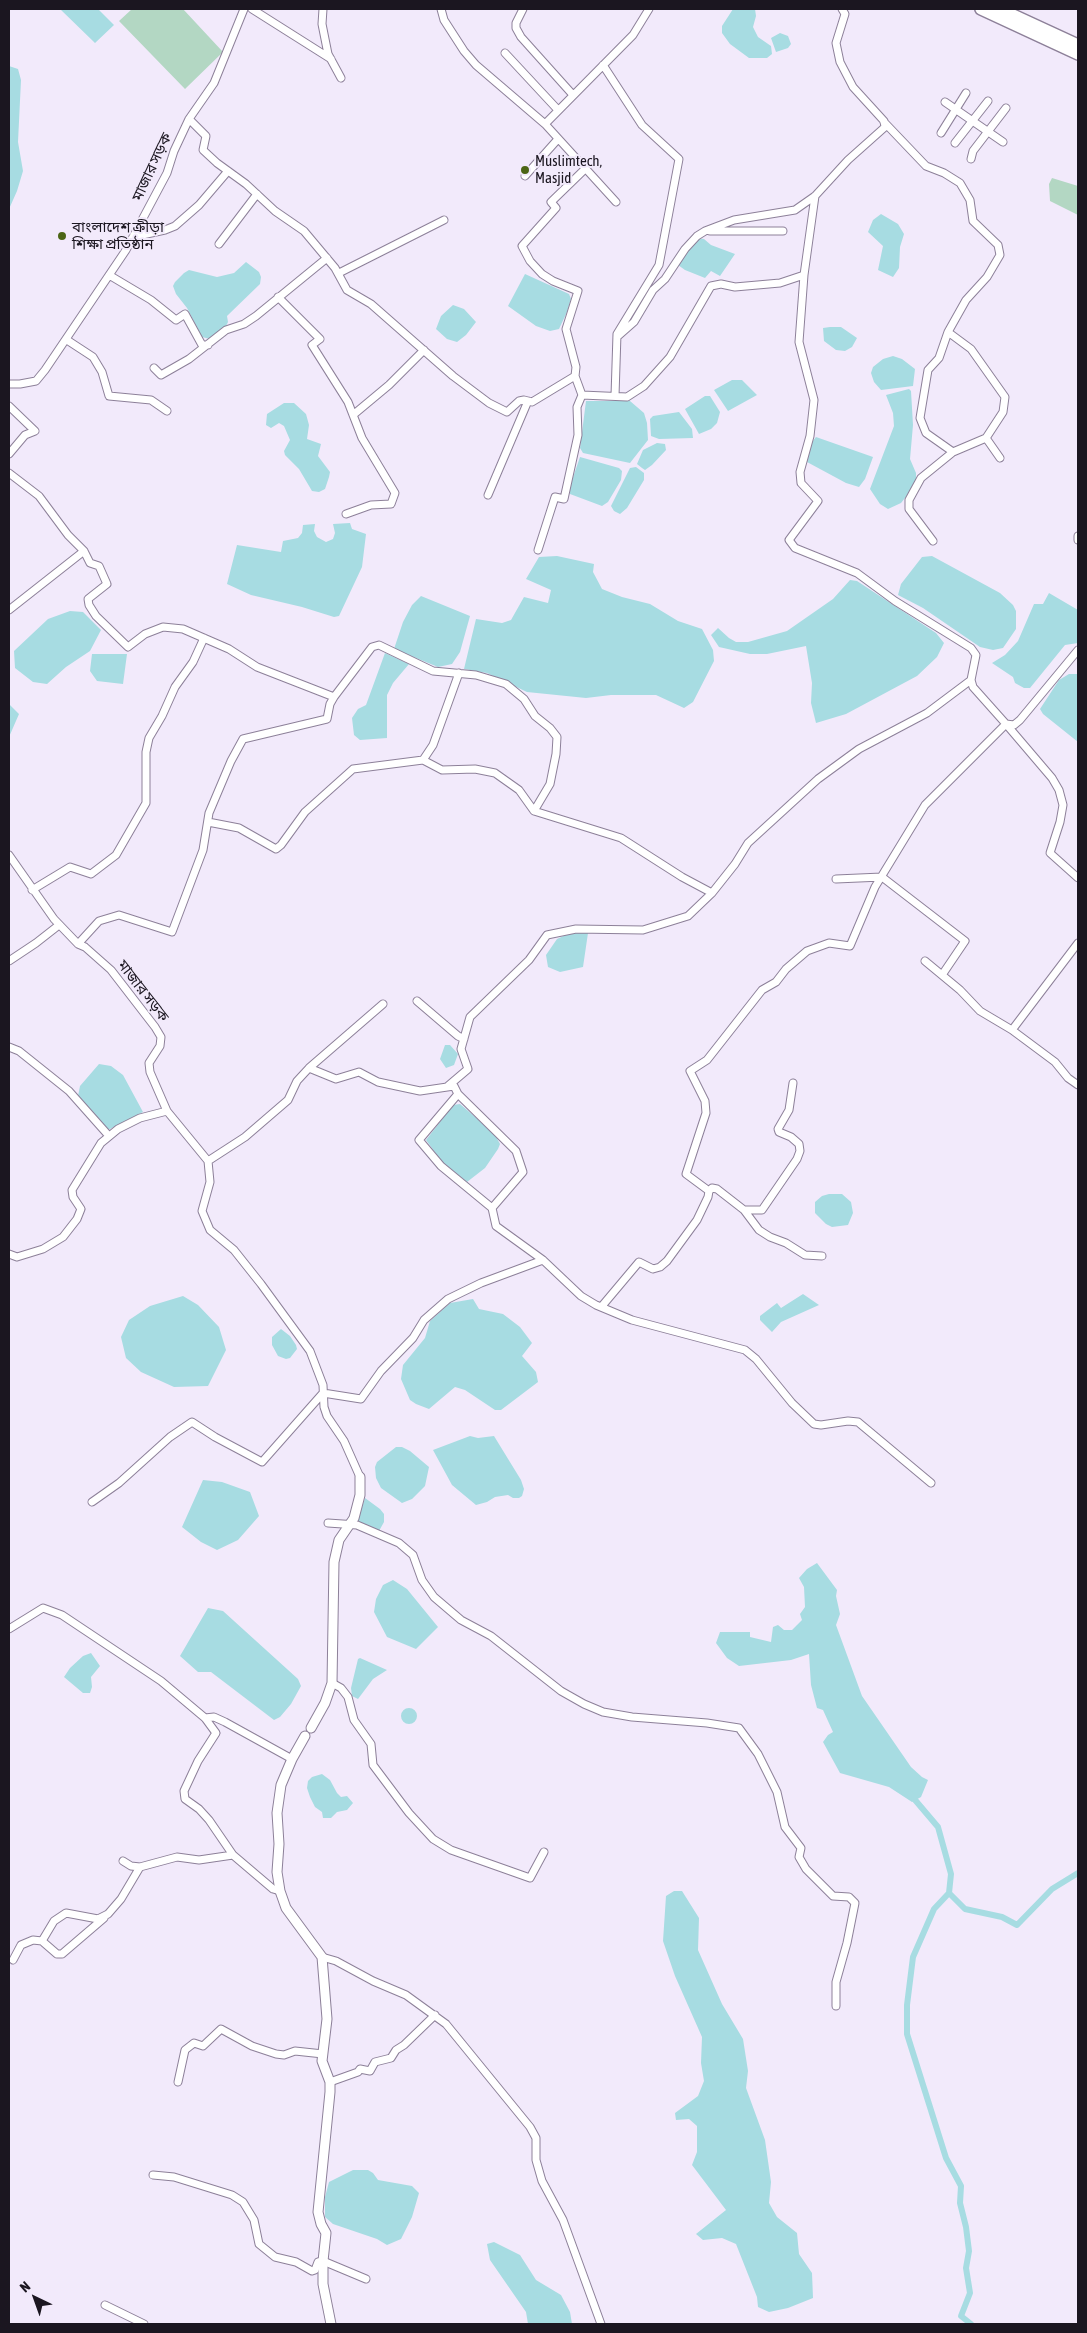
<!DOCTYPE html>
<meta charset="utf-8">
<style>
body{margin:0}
#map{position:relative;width:1087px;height:2333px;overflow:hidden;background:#f2eafb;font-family:"Asap Condensed",sans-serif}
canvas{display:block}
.frame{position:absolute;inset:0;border:10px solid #1b1620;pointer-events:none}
.north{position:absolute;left:10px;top:2273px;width:50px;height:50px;-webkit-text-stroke:4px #f2eafb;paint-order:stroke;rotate:318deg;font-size:14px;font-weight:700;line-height:20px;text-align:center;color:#1b1620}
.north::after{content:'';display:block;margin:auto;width:18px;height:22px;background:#1b1620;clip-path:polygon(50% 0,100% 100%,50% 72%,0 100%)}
</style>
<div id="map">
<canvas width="1087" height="2333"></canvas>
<div class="frame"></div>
<div class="north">N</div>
</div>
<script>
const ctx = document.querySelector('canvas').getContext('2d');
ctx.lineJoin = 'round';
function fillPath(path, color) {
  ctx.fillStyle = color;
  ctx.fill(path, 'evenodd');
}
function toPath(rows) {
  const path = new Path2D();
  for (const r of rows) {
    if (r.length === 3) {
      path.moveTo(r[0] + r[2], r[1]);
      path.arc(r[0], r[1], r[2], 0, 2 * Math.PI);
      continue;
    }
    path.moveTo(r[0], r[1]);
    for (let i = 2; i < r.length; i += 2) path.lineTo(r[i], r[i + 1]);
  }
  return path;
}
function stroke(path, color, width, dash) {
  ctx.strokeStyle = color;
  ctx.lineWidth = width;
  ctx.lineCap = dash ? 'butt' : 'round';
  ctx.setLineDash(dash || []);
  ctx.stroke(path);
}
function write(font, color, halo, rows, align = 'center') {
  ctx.font = font + ' "Asap Condensed","Noto Sans Bengali",sans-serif';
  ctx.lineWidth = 4;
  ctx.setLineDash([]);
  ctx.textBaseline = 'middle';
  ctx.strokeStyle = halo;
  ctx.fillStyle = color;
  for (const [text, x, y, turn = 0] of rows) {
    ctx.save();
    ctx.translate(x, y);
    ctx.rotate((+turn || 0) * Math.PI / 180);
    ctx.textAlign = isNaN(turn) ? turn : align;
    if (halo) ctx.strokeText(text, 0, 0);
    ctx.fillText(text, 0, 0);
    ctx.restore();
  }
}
const green = toPath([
 [132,9,183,9,223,52,185,89,119,21],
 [1052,178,1078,186,1078,215,1050,201,1049,184]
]);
const water = toPath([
 [60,9,98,9,114,25,95,43],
 [733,9,755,9,756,16,753,27,758,37,771,46,772,54,767,58,749,58,730,44,722,33,722,26],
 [780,33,788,36,791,44,788,48,776,52,771,38],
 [9,66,18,69,21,80,18,142,23,171,17,191,9,209],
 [881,214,898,224,904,234,900,247,899,268,893,277,878,270,883,246,868,232,873,220],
 [698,238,704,239,711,245,735,254,720,276,711,271,705,278,685,270,678,265,681,257],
 [246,262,259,272,261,277,260,284,227,316,228,322,225,328,210,339,202,337,187,308,176,294,173,286,175,282,184,273,189,270,217,277,234,273],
 [525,274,569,294,571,299,567,312,559,329,550,331,536,326,508,306],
 [453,305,464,309,476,322,466,335,457,342,447,339,436,329,441,316],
 [830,327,841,327,857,338,852,347,845,351,836,350,824,341,823,328],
 [893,356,902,359,915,369,913,386,881,390,874,382,871,373,873,367,883,359],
 [732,380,742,380,757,395,728,411,714,390],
 [909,389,911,391,913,425,910,459,916,473,916,484,901,503,888,509,880,504,870,489,894,426,893,413,886,395],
 [705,396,710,396,720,412,717,423,711,429,699,434,685,409],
 [586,401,630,401,644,413,647,423,648,440,630,463,583,453,580,448],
 [284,403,294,403,306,414,309,425,307,439,321,444,318,456,330,472,329,477,325,489,319,492,312,491,299,469,285,455,284,451,290,440,284,426,279,423,271,428,266,425,267,414],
 [679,412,692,429,693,438,659,439,651,436,650,419,653,416],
 [816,437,873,457,865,479,859,487,846,483,807,462,812,442],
 [657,443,665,444,666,450,652,465,645,470,642,468,637,464,643,450],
 [580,457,619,468,622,471,621,480,608,502,602,506,570,494,569,489],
 [636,467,644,473,644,480,627,508,620,514,614,511,611,506,630,468],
 [350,523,352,529,366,534,362,567,339,616,334,617,302,607,251,595,227,584,237,545,281,552,283,541,298,538,302,533,303,525,315,524,314,531,317,537,326,542,333,539,335,533,333,524],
 [557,556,594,564,593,572,602,589,622,597,650,604,678,621,702,629,713,650,714,661,693,702,684,708,656,695,611,695,586,698,527,692,487,673,464,669,476,619,502,623,511,620,524,597,548,603,551,590,526,579,539,557],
 [932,556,1000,593,1013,605,1016,611,1016,629,1003,648,993,650,980,647,923,608,898,595,901,584,922,557],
 [850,580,857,581,936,633,944,643,937,657,917,676,846,714,816,723,811,703,812,683,806,646,767,654,750,654,719,647,711,635,718,628,729,638,736,642,748,642,787,631,833,599],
 [1049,593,1078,610,1078,643,1065,645,1030,688,1024,688,1015,683,1013,677,992,663,1005,655,1018,641,1034,604,1043,604],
 [421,596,470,616,460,652,452,664,438,667,394,649,403,622,412,605],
 [70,611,83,612,101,630,90,651,66,667,47,684,33,682,15,668,14,651,48,619],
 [385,653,409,664,393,683,387,695,387,738,360,740,354,735,352,718,358,709,366,705],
 [92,654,127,654,123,684,97,681,90,671],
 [1069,674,1078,674,1078,742,1043,714,1040,709,1059,680],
 [9,704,19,714,9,737],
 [572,932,588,933,583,967,560,972,548,967,546,955,557,939],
 [445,1045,450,1045,458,1054,454,1065,446,1068,440,1059],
 [99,1064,111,1066,123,1075,143,1112,108,1130,78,1096,80,1086],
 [460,1104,494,1133,500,1144,498,1149,485,1168,467,1182,442,1162,426,1140,453,1105],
 [829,1194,842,1194,851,1202,853,1213,848,1225,832,1227,826,1224,815,1213,815,1202,822,1196],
 [803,1294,819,1305,781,1322,772,1332,760,1320,760,1316,777,1303,781,1308],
 [183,1296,198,1305,219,1327,226,1350,208,1386,174,1387,141,1372,126,1358,121,1337,129,1320,150,1306],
 [473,1299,479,1309,503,1314,520,1327,532,1343,522,1356,536,1372,538,1382,501,1410,495,1410,465,1390,455,1387,429,1409,416,1404,410,1400,401,1379,403,1365,425,1338,430,1321,450,1303],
 [281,1329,290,1336,296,1345,297,1349,290,1358,286,1359,278,1356,272,1345,272,1337],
 [470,1436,478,1438,494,1436,521,1480,524,1489,522,1496,519,1498,513,1498,508,1495,495,1497,487,1502,476,1505,452,1485,433,1450],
 [396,1447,402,1447,410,1451,429,1467,425,1486,412,1499,402,1503,381,1488,376,1478,375,1467,377,1462],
 [203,1480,222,1482,250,1492,259,1516,238,1540,217,1550,201,1542,182,1527],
 [365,1498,380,1509,384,1514,384,1522,379,1531,357,1523],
 [817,1563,837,1590,836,1596,840,1614,836,1625,862,1696,911,1767,922,1777,928,1780,921,1797,912,1802,889,1787,840,1773,823,1742,828,1735,833,1732,823,1710,817,1708,811,1685,809,1654,791,1660,739,1666,727,1658,716,1643,720,1632,750,1632,750,1637,771,1642,773,1627,778,1625,784,1630,792,1630,802,1620,800,1614,805,1607,804,1587,799,1578,807,1569],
 [393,1580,407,1589,438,1627,416,1649,387,1637,374,1612,376,1599,383,1585],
 [208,1608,223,1611,298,1679,301,1686,291,1704,280,1717,274,1720,211,1672,198,1672,180,1656],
 [91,1653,100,1666,91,1677,92,1687,90,1693,83,1693,64,1677,70,1668,83,1656],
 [360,1658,387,1670,373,1679,358,1699,352,1696,351,1688,358,1659],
 [409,1716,8],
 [322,1774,330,1780,337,1793,341,1797,347,1796,353,1803,347,1810,337,1812,331,1818,323,1818,322,1812,315,1807,310,1797,307,1788,308,1781,312,1777],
 [674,1891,682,1891,699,1918,698,1950,722,2004,743,2039,748,2071,746,2088,765,2140,771,2182,769,2203,777,2217,797,2233,799,2254,812,2273,813,2298,788,2308,769,2312,758,2307,757,2297,736,2244,722,2238,703,2240,696,2234,726,2210,692,2165,697,2152,697,2126,689,2119,676,2120,675,2113,698,2096,704,2081,701,2063,702,2037,675,1976,663,1941,666,1896],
 [353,2170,368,2170,373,2173,378,2180,412,2186,419,2193,412,2217,401,2239,387,2245,377,2239,333,2224,325,2217,325,2197,329,2182],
 [494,2242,520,2255,536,2280,561,2295,570,2312,572,2324,528,2324,526,2312,490,2260,487,2244]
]);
const canal = toPath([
 [910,1794,938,1827,951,1874,949,1893,934,1909,913,1957,907,2005,907,2034,946,2158,961,2186,960,2203,966,2227,969,2251,966,2268,970,2293,961,2316,971,2324],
 [949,1893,965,1909,1002,1917,1017,1925,1052,1889,1078,1873]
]);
const minor = toPath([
 [252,9,331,59],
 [323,9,322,24,328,54,341,78],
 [441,9,444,20,464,51,476,65,545,124,616,202],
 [523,9,516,23,516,28,521,37,573,95],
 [505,53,558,110],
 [603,65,642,125,679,159,659,265,617,334,615,396],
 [945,102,1003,142],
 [189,119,206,136,203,150,217,163,246,184,275,211,304,231,335,268,347,290,371,304,453,376,489,403,507,412,519,401,524,400,532,402,575,376],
 [884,122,926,166,944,173,960,183,970,200,973,221,998,245,1000,255,987,277,966,300,948,332,971,349,1005,397,1003,412,986,438,1000,458],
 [545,124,633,35,649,9],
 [941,133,966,93],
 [955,143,988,101],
 [971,159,973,151,1006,108],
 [525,176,558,139],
 [710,231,783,231],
 [133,237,165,230,175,226,199,205,228,171],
 [219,244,257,194],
 [339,273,444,220],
 [109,275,151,300,176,320,185,314,202,345,208,345],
 [278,297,320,339,312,345,348,402,362,438,395,493,391,504,371,505,346,514],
 [948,332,939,358,928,370,920,418,926,433,953,452],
 [617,337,634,322,653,290,665,279,685,249,697,236,705,231,734,220,795,210,815,196,848,160,885,127,884,121,853,87,840,62,836,43,845,14,842,9],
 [67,340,93,357,102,372,109,396,151,400,167,411],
 [154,368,161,375,189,359,226,330,244,324,256,316,327,258],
 [9,384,20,384,36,381,45,370,126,250,167,173,174,151,189,119,214,83,244,9],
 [582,395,627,397,644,386,670,357,711,286,721,284,735,287,780,283,804,275,815,196],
 [9,406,35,431,25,435,9,454],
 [353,415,389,385,424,350],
 [9,473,39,496,68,535,84,551,90,563,99,566,107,584,88,599,89,605,96,616,128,647,145,634,163,627,183,629,229,649,257,667,334,697],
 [488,495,528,401],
 [1078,536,1078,540],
 [933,541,909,509,909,500,921,478,953,452,986,438],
 [538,550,555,497,564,499,578,435,577,407,582,395,575,376,576,367,566,329,578,291,553,281,542,274,530,261,522,246,556,208,551,202,585,169],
 [9,610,84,551],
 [1078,650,1020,720,1014,725,1006,724,1052,778,1059,790,1063,805,1060,822,1050,853,1078,878],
 [423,760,442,770,475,769,495,773,519,790,534,811,621,838,682,877,712,893],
 [208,822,239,828,276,849,281,845,305,812,353,769,423,760,433,745,459,673],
 [9,855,54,919,78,944,85,947,111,970,155,1027,161,1037,160,1046,149,1063,150,1072,167,1111,140,1118,118,1129,101,1143,72,1190,73,1197,81,1209,77,1219,63,1237,43,1249,17,1257,9,1254],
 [836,879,882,877,965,941,942,975],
 [32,890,70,867,91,874,116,855,146,803,146,752,149,738,162,716,175,687,193,662,204,638],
 [78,944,99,921,119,915,172,932,203,850,209,813,231,761,243,739,327,719,330,704,334,697,372,647,379,645,433,671,476,675,506,684,524,699,535,716,550,728,557,737,556,754,550,784,534,811],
 [9,961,36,943,59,925],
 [925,961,960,990,980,1011,1012,1030,1055,1062,1068,1078,1078,1085],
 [417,1001,458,1036,464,1039],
 [1012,1030,1078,943],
 [9,1047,19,1051,69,1091,109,1136],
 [309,1068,383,1004],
 [448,1086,468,1069,461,1049,470,1017,529,960,547,935,576,929,643,930,688,916,712,893,735,864,748,843,818,779,859,749,927,713,971,680],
 [458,1094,516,1151,523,1172,492,1208],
 [167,1111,208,1161,210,1182,202,1211,210,1230,234,1250,261,1284,310,1351,323,1385,324,1407,327,1416,344,1441,360,1477],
 [208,1161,245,1137,288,1100,297,1081,309,1068,336,1079,359,1072,378,1082,420,1091,454,1086,458,1094,419,1140,441,1166,492,1208,496,1226,543,1260,581,1296,596,1305,632,1320,745,1350,756,1359,792,1403,814,1424,821,1425,848,1421,858,1422,931,1483],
 [709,1191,712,1188,717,1189,744,1210,762,1210,797,1159,800,1151,799,1144,791,1137,779,1132,778,1129,789,1110,793,1083],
 [744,1210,759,1230,770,1237,786,1243,805,1255,822,1256],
 [602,1306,639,1262,653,1269,660,1267,667,1261,697,1220,708,1197,709,1191,686,1174,706,1113,705,1101,690,1071,707,1060,762,990,776,982,786,969,807,951,829,943,850,946,875,887,925,805,1006,724,973,687,971,680,976,655,971,648,895,601,857,573,795,548,789,540,818,501,801,483,800,472,810,436,814,400,799,342,804,275],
 [323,1393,361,1399,381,1371,413,1338,424,1320,448,1299,481,1283,543,1260],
 [92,1502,119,1483,170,1437,192,1422,215,1437,262,1462,323,1393],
 [328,1523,357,1525,399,1543,413,1555,422,1580,434,1597,461,1620,491,1636,561,1691,584,1704,603,1712,632,1717,707,1723,739,1728,758,1754,777,1792,785,1827,801,1848,799,1857,806,1869,833,1896,849,1897,855,1903,847,1943,836,1982,836,2006],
 [9,1629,43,1608,62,1615,161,1681,205,1718,216,1733,198,1761,184,1791,185,1799,199,1809,209,1820,233,1855,273,1889,280,1891],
 [332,1683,341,1688,348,1697,354,1720,371,1744,373,1765,409,1813,433,1839,451,1850,530,1878,544,1852],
 [205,1718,214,1717,225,1722,292,1759],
 [123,1861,131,1866,140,1867],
 [42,1941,57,1954,62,1954,104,1918],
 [322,1957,336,1961,373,1981,406,1995,446,2024,530,2127,536,2138,536,2160,542,2181,563,2220,601,2324],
 [13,1960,21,1945,33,1940,42,1941,54,1921,66,1913,98,1919,108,1914,121,1899,140,1867,177,1857,199,1860,233,1855],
 [178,2082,185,2050,194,2043,203,2046,221,2029,252,2046,276,2054,284,2055,295,2051,323,2054],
 [330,2082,358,2072,360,2069,370,2071,375,2062,391,2058,396,2050,404,2045,435,2015],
 [153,2175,174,2177,232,2195,243,2202,254,2220,259,2244,275,2257,296,2262,312,2271,315,2270,318,2262,323,2261,366,2279],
 [105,2305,144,2324]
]);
const tertiary = toPath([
 [311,1728,325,1703,332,1683,334,1562,339,1540,354,1518,360,1495,360,1477],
 [305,1736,292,1759,281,1785,277,1813,279,1844,277,1872,280,1891,286,1908,322,1957,327,2019,322,2061,330,2082,330,2092,318,2212,321,2224,326,2233,323,2261,323,2284,331,2324]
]);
const trunk = toPath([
 [981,9,1078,54],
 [1000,9,1078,45]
]);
const markers = [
 [525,170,5,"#4c6515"],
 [62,236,5,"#4c6515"]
];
const poiNames = [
 ["Muslimtech,",535,161],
 ["Masjid",535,178],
 ["বাংলাদেশ ক্রীড়া",72,227],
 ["শিক্ষা প্রতিষ্ঠান",72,244]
];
const streetNames = [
 ["মাজার সড়ক",152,167,-65],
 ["মাজার সড়ক",143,991,52]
];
fillPath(green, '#b3d7c3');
fillPath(water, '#a7dce2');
stroke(canal, '#a7dce2', 6);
stroke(minor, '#8d8099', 9);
stroke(tertiary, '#8d8099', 11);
stroke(trunk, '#8d8099', 14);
stroke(minor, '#fff', 7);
stroke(tertiary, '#fff', 9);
stroke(trunk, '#fff', 11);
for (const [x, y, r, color] of markers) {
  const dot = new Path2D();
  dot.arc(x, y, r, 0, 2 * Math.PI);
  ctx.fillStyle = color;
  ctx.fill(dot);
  stroke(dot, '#f2eafb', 2);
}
write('15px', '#1b1620', '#f2eafb', poiNames, 'left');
write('15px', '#1b1620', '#f2eafb', streetNames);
</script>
